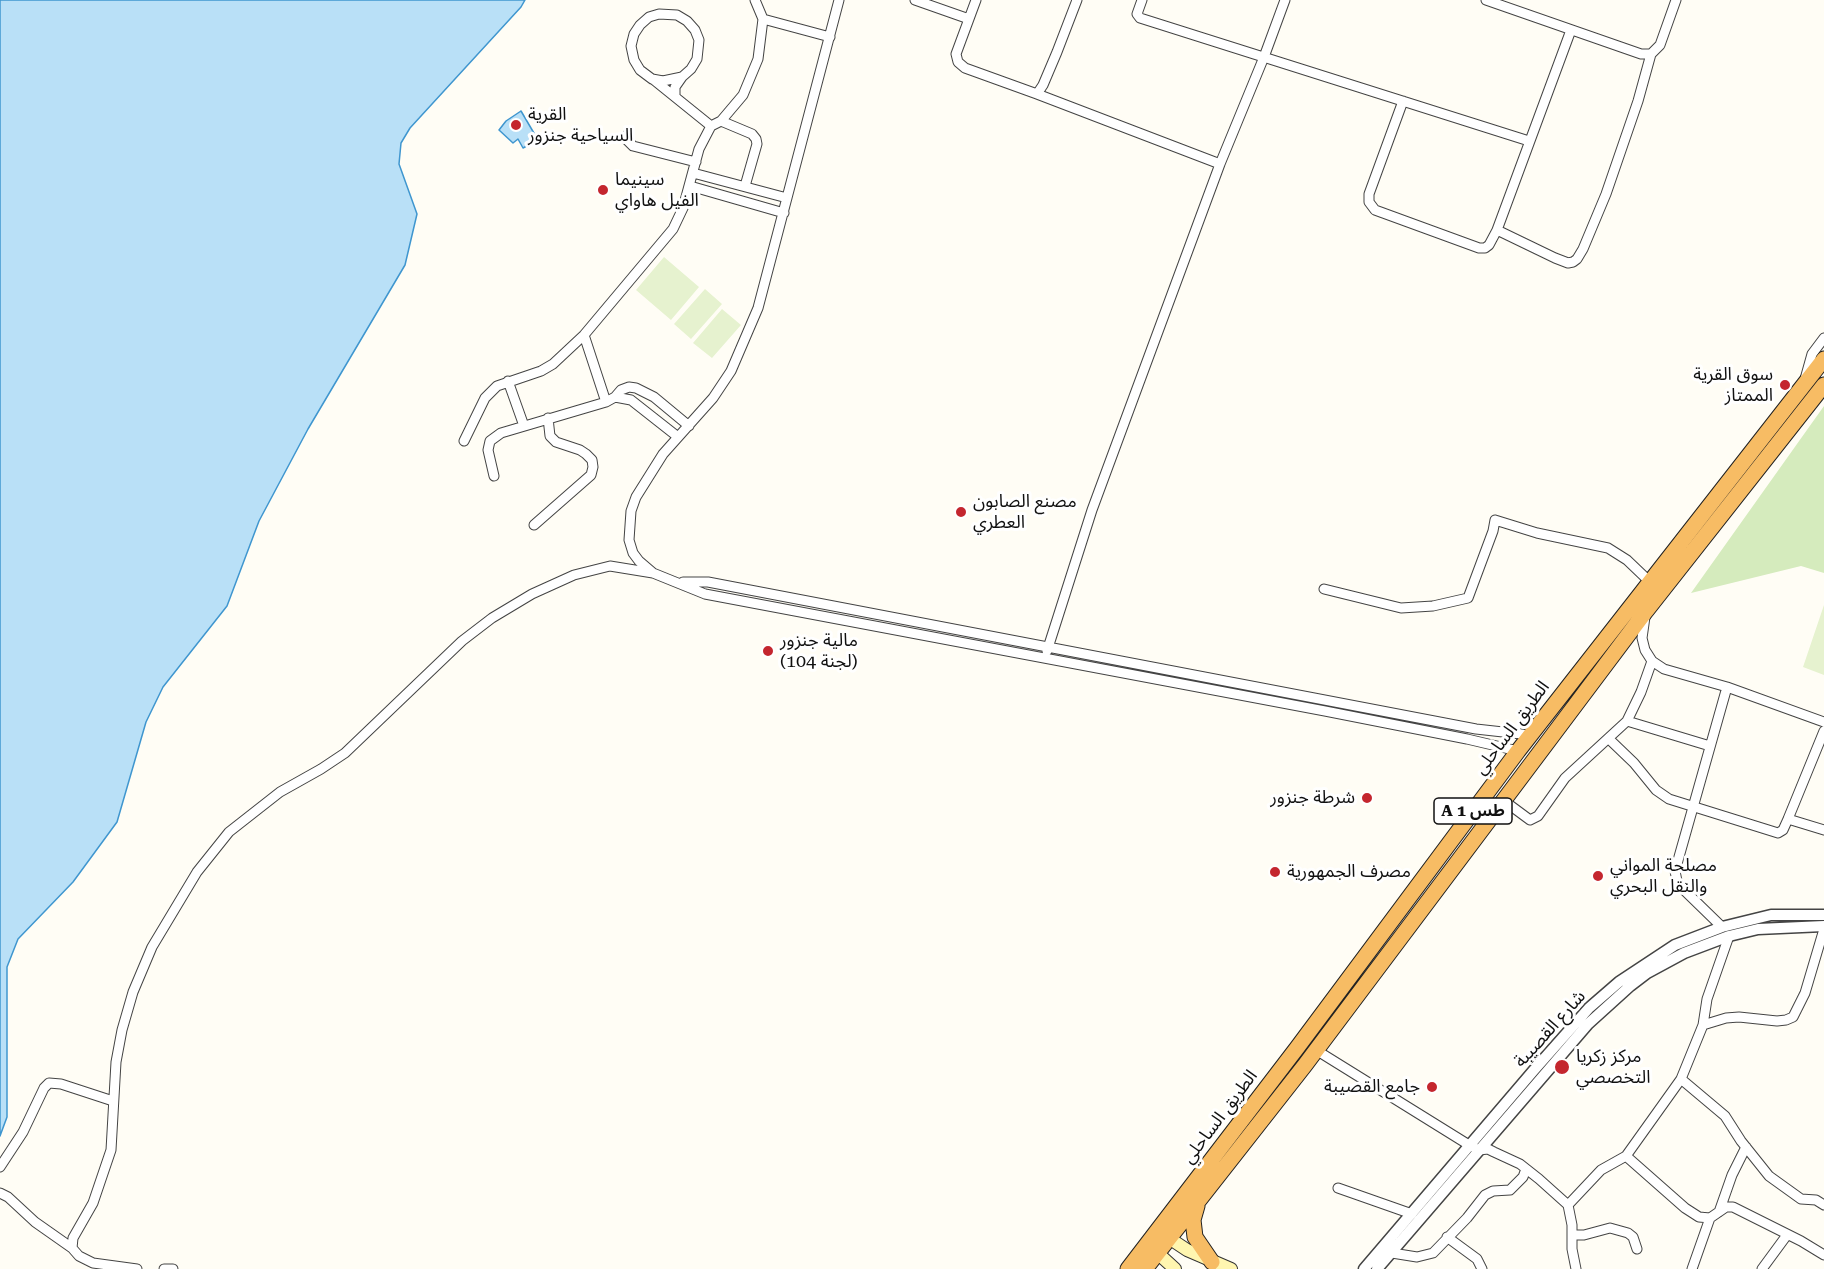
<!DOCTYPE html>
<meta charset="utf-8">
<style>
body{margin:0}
canvas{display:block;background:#fffdf5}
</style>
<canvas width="1824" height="1269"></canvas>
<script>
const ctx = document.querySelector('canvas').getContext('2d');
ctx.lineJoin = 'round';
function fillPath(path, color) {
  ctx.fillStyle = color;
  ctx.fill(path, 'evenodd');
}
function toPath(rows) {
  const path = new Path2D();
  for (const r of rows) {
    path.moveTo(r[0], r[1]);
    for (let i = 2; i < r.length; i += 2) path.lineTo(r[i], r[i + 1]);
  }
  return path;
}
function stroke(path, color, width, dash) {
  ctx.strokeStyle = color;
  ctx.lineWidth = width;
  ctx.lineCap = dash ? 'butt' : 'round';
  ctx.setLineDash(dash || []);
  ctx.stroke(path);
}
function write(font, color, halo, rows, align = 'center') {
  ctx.font = font + ' "Roboto Serif","Noto Sans Arabic",serif';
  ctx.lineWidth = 6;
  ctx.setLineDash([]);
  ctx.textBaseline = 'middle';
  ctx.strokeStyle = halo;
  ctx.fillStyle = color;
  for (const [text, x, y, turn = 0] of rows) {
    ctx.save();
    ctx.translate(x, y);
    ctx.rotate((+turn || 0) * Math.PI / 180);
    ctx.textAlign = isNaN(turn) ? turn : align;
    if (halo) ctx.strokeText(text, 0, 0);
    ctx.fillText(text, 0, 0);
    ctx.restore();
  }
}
const green = toPath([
 [1824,406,1824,573,1801,566,1691,593]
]);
const pitch = toPath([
 [664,257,699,287,671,320,636,290],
 [705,289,722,304,691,339,674,324],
 [722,309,741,325,712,358,693,343],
 [1824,605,1824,675,1803,667]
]);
const water = toPath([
 [0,0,525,0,521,7,410,128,401,143,399,164,417,214,405,265,308,429,259,521,227,606,163,687,146,722,117,822,73,882,18,939,7,967,7,1117,0,1136,0,0],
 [521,111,538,140,523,148,518,139,513,143,499,130,506,121,521,111]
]);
const minor = toPath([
 [755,0,763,19,830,37],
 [839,0,758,308,731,371,713,398,663,454,636,497,631,511,629,540,633,553,639,561,653,573,705,594,1325,711,1467,739,1518,751],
 [915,0,969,19],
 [976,0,956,54,958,62,965,68,1037,94,1043,85,1057,52,1077,0],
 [1142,0,1137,14,1140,18,1529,141],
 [1486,0,1641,54,1651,54],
 [654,80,711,126],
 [1037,94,1220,164],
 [675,95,675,87,682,77,691,69,697,59,699,40,695,30,687,21,677,15,659,14,649,17,640,25,634,34,631,46,634,60,640,70,652,79,663,81,682,77],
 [1403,101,1369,194,1369,202,1375,210,1479,248,1485,248,1489,245,1497,230,1555,258,1568,263,1573,262,1577,259,1583,249,1606,194,1638,101,1651,54,1660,45,1676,0],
 [721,121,752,134,756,139,757,144,745,186],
 [628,134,627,140,633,146,696,162],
 [693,173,787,198],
 [690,186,784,213],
 [1497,230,1571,30],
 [584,335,606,402],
 [1805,379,1812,354,1824,338],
 [508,381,524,426],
 [615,397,631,400,678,437],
 [464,441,485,398,497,386,541,371,553,364,584,335,673,229,683,208,699,149,711,126,721,121,743,95,758,59,763,19],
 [494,476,488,450,490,441,501,433,606,402,615,397,621,390,629,387,636,388,654,397,689,426],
 [534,525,591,475,593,467,592,460,586,454,580,450,556,442,550,436,548,418],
 [683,582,708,582,1476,729,1530,735],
 [1324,589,1401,608,1433,606,1468,598,1493,531,1495,520,1537,533,1608,548,1627,560,1650,582],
 [1645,617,1642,638,1645,650,1652,661,1664,669,1727,687,1824,722],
 [1047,651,1092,510,1220,164,1264,57,1285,0],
 [1627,721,1710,746],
 [1609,739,1634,763,1656,790,1669,799,1778,833,1783,830,1788,819,1824,731],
 [1503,800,1530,820,1538,816,1565,778,1627,721,1641,692,1652,661],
 [1788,819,1824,830],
 [1722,927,1685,891,1677,881,1675,871,1727,687],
 [1703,1025,1726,1018,1739,1017,1777,1021,1786,1020,1793,1017,1805,993,1824,929],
 [1316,1050,1469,1145,1479,1150,1488,1149,1494,1152,1520,1164,1539,1179,1568,1205,1572,1225,1572,1249,1576,1269],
 [1681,1079,1725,1116,1741,1141,1769,1176,1801,1199,1816,1200,1824,1205],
 [1626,1156,1685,1208,1699,1217,1710,1218,1726,1207,1733,1207,1801,1241,1824,1255],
 [0,1167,23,1132,44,1088,49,1083,61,1084,113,1101],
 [1338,1188,1412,1214],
 [0,1193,8,1197,35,1222,72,1248],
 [1568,1205,1601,1170,1626,1156,1681,1079,1703,1025,1707,999,1729,936],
 [1719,1212,1732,1175,1746,1147],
 [1572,1235,1584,1235,1610,1228,1628,1233,1633,1237,1637,1249],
 [1447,1237,1477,1259,1482,1269],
 [1392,1253,1417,1257,1433,1253,1467,1218,1485,1195,1493,1191,1510,1190,1523,1177,1526,1169],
 [137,1269,93,1263,79,1256,72,1248,73,1238,93,1203,111,1150,116,1062,122,1030,133,992,152,947,197,872,229,832,280,792,321,769,345,753,462,641,492,618,532,594,574,575,610,566,653,573],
 [164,1269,173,1269],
 [1692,1269,1710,1218],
 [1762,1269,1787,1235]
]);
const tertiary = toPath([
 [1364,1269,1534,1070,1589,1008,1619,982,1675,945,1722,927,1771,915,1824,915],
 [1377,1269,1588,1024,1630,986,1647,973,1684,953,1729,936,1758,929,1824,926]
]);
const secondary = toPath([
 [1163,1234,1187,1250,1231,1269],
 [1151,1247,1175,1269]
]);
const trunk = toPath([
 [1197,1206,1193,1220,1195,1237,1212,1262],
 [1128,1269,1297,1048,1518,751,1824,359],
 [1145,1269,1305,1065,1646,611,1824,385]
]);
const markers = [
 [516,125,6,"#c4262e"],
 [603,190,6,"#c4262e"],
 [1785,385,6,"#c4262e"],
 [961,512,6,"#c4262e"],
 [768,651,6,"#c4262e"],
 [1367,798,6,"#c4262e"],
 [1275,872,6,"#c4262e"],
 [1598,876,6,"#c4262e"],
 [1562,1067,8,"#c4262e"],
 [1432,1087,6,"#c4262e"]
];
const shields = [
 [1473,811,78]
];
const shieldNames = [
 ["A 1 طس",1473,811]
];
const poiNames = [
 ["القرية",528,115],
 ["السياحية جنزور",528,136],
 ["سينيما",615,180],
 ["الفيل هاواي",615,201],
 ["سوق القرية",1773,375,"right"],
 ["الممتاز",1773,396,"right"],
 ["مصنع الصابون",973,502],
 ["العطري",973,523],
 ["مالية جنزور",780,641],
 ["(لجنة 104)",780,662],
 ["شرطة جنزور",1355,798,"right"],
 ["مصلحة المواني",1610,866],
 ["والنقل البحري",1610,887],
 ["مصرف الجمهورية",1287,872],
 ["مركز زكريا",1576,1057],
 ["التخصصي",1576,1078],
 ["جامع القصيبة",1420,1087,"right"]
];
const streetNames = [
 ["الطريق الساحلي",1512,728,-53],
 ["شارع القصيبة",1550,1029,-48],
 ["الطريق الساحلي",1220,1117,-53]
];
fillPath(green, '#d5ebbd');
fillPath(pitch, '#e6f2cf');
fillPath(water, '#b9e0f7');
stroke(water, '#3f96cf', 1.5);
stroke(minor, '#444', 11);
stroke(tertiary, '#444', 13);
stroke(secondary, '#333', 14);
stroke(trunk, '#222', 17);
stroke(minor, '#fff', 9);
stroke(tertiary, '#fff', 10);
stroke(secondary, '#fff6b0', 12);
stroke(trunk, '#f7bc64', 15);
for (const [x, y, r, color] of markers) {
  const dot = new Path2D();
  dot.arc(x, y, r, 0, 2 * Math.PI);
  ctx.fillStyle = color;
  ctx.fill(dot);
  stroke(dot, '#fff', 2);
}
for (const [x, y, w] of shields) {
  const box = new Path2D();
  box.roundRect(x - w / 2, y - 13, w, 26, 4.5);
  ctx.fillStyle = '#fff';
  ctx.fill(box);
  stroke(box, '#111', 1.5);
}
write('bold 16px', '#111', null, shieldNames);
write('18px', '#111', '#fff', poiNames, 'left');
write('18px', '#111', '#fff', streetNames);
</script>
